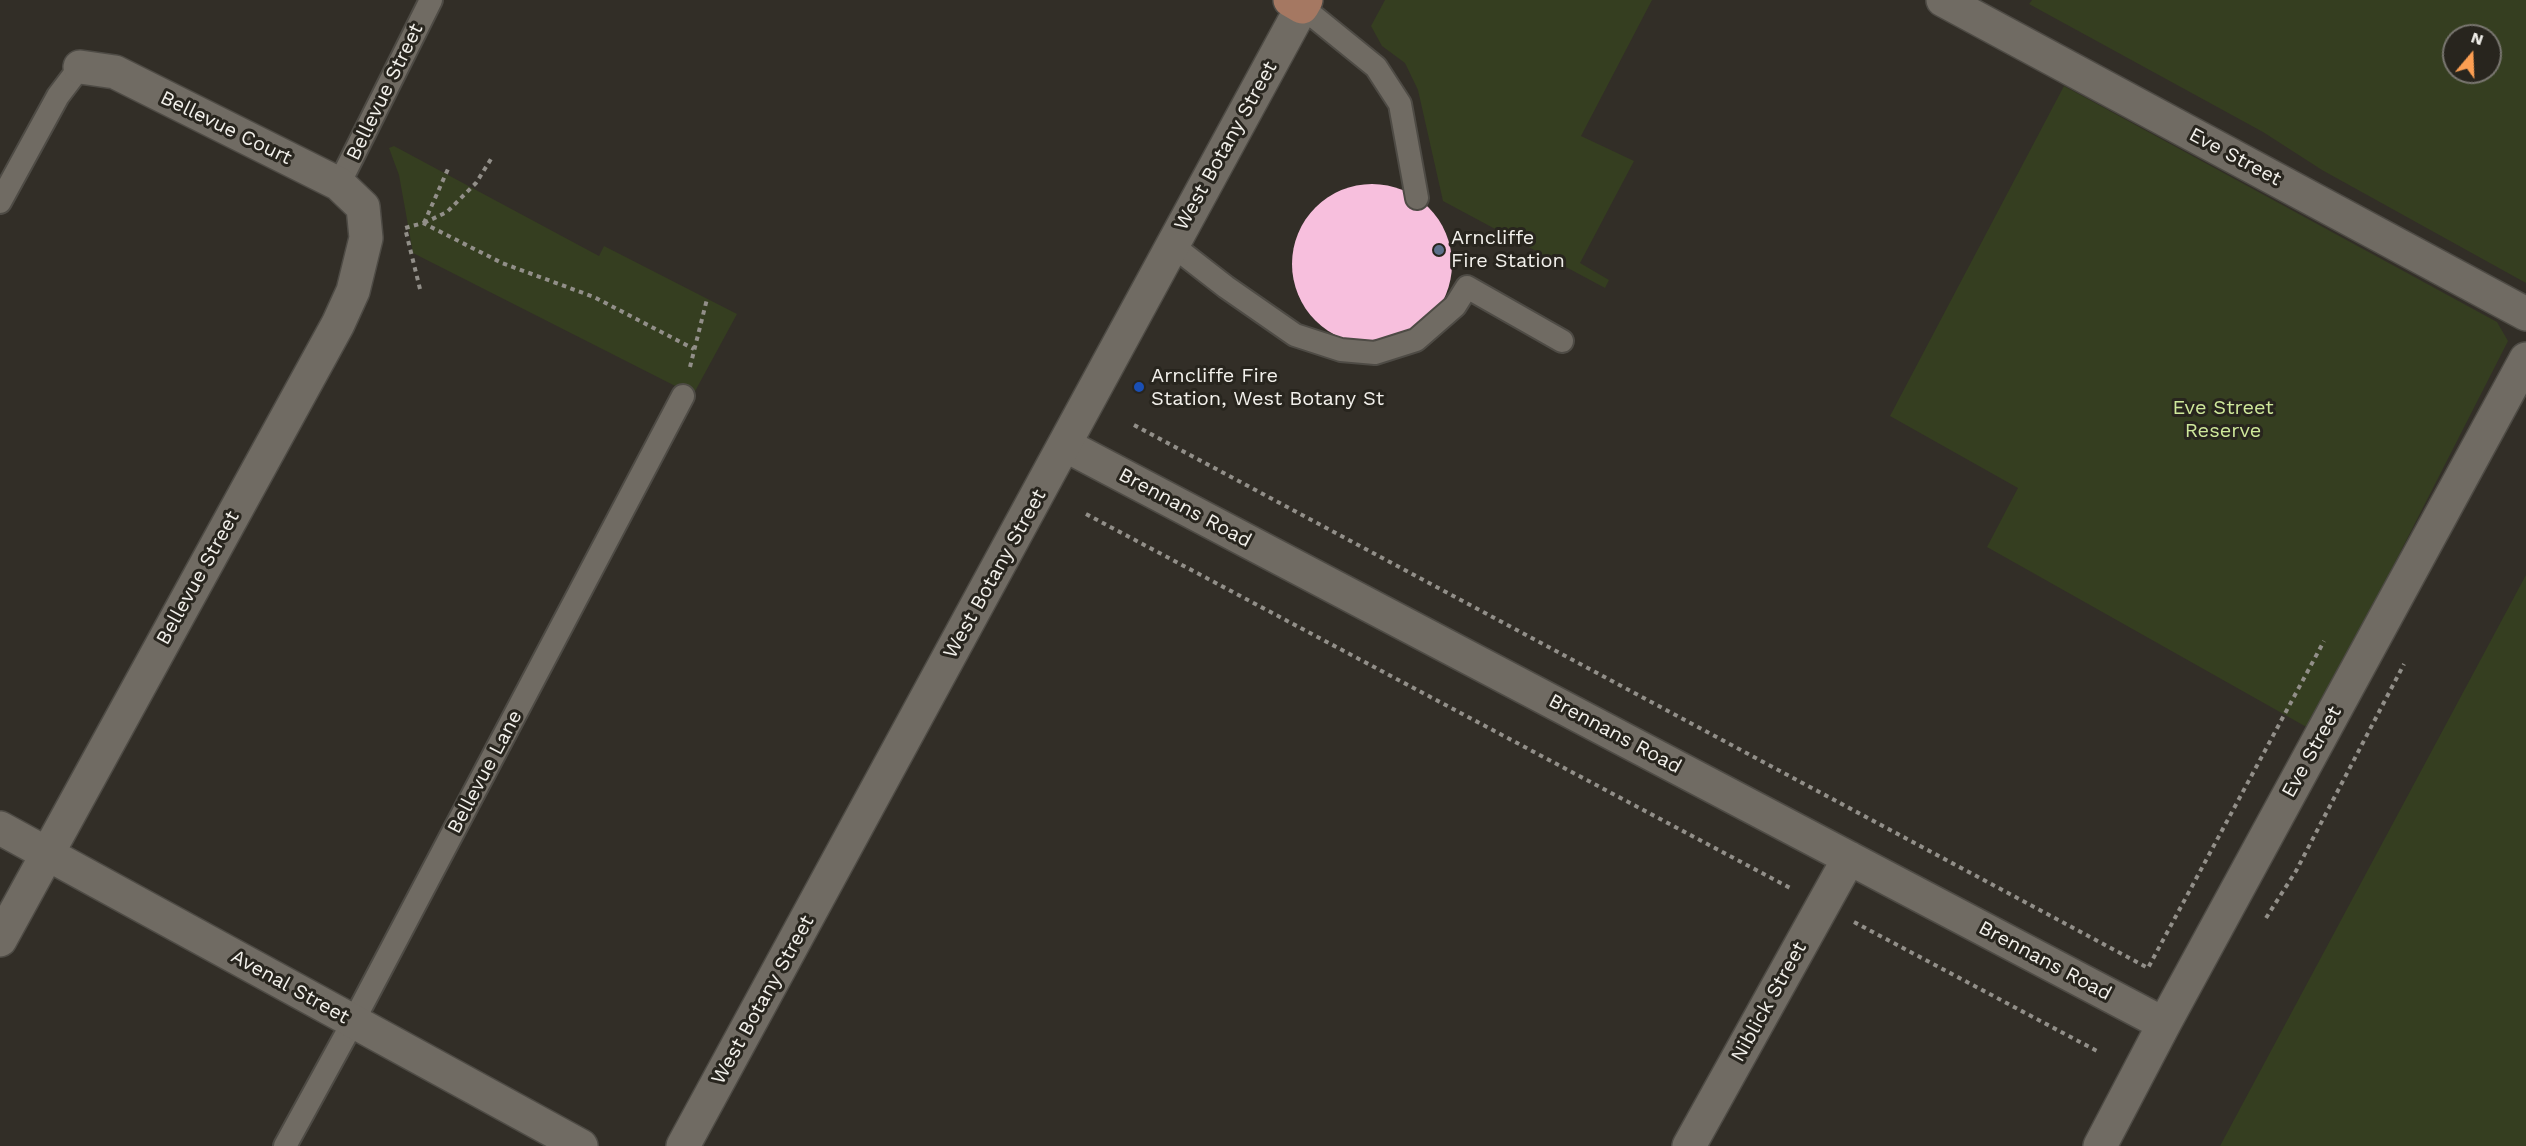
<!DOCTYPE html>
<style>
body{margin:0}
#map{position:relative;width:2526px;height:1146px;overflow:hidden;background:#322e27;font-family:"Work Sans",sans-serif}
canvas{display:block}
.north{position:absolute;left:2442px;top:24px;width:60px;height:60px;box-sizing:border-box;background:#28251e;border:2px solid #797670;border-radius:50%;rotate:19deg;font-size:16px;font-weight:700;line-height:24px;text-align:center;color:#f2f0eb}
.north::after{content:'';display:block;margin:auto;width:21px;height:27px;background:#fc9e52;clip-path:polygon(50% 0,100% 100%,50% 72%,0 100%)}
</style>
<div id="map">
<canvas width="2526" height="1146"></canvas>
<div class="north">N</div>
</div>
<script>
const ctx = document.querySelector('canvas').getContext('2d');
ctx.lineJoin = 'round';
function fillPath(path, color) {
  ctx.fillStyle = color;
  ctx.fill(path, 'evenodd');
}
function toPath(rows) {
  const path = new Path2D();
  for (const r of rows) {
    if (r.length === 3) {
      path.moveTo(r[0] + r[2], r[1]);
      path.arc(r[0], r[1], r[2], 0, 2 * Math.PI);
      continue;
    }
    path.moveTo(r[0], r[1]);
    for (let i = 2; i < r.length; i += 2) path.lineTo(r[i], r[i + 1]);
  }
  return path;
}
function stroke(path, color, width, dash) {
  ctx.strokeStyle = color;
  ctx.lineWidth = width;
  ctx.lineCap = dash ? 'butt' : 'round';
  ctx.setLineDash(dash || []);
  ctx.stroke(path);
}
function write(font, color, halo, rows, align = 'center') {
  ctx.font = font + ' "Work Sans",sans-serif';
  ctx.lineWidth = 6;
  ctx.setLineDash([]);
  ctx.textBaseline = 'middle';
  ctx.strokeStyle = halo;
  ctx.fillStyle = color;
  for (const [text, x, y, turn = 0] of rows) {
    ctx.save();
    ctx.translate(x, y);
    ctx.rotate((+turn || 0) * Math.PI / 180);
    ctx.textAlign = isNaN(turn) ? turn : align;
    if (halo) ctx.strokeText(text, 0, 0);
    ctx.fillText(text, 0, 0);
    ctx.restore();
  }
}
const green = toPath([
 [1385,0,1652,0,1581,136,1634,161,1580,263,1609,280,1605,288,1443,201,1418,90,1405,63,1382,46,1371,26],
 [2032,0,2526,0,2526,283,2322,170,2263,132,2029,4],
 [2454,36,2490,36,2490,72,2454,72],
 [2064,86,2497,322,2508,341,2310,729,1987,547,2018,488,1890,416],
 [394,146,599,256,604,246,737,314,693,395,413,253,399,175,389,148],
 [2526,575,2526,1146,2220,1146]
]);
const building = toPath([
 [1372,264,80]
]);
const path = toPath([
 [424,223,447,212,476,183,491,159],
 [424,223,448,169],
 [420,289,405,228,423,223,502,263,594,297,694,349],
 [690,367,707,299],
 [1134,425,2148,968,2324,641],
 [1086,514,1792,889],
 [2266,918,2296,871,2404,664],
 [1854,922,2097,1051]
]);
const lane = toPath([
 [1302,7,1376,67,1400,104,1417,198],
 [339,184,431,0],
 [0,202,58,96,80,67],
 [1172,245,1226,287,1295,335,1341,350,1375,353,1416,340,1455,306,1467,287,1562,341],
 [285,1146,353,1022,683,396]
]);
const street = toPath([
 [1943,0,2526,314],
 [1065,445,2164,1024],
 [0,828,581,1146],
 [0,940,338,324,353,291,366,238,363,207,339,184,115,72,80,67],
 [1689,1146,1849,858],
 [2100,1146,2164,1024,2526,359]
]);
const secondary = toPath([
 [683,1146,1302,7]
]);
const primary = toPath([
 [1290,0,1302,7,1306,0]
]);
const markers = [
 [1439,250,6,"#5c6f8a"],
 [1139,387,6,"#1a4fb4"]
];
const streetNames = [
 ["Bellevue Street",385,92,-64],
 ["Bellevue Court",226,128,26],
 ["West Botany Street",1226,146,-61],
 ["Eve Street",2235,157,28],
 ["Brennans Road",1185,508,28],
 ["West Botany Street",995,574,-61],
 ["Bellevue Street",198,578,-61],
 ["Brennans Road",1615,734,28],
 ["Eve Street",2312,752,-61],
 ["Bellevue Lane",485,772,-62],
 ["Brennans Road",2045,961,28],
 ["Avenal Street",290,987,29],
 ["West Botany Street",763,1000,-61],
 ["Niblick Street",1769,1002,-61]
];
const poiNames = [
 ["Arncliffe",1451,238],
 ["Fire Station",1451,261],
 ["Arncliffe Fire",1151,376],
 ["Station, West Botany St",1151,399]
];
const parkNames = [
 ["Eve Street",2223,408],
 ["Reserve",2223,431]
];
fillPath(green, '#353e20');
fillPath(building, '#f7bfdd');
stroke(lane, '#4e4b45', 26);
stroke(street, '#4e4b45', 36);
stroke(secondary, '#4e4b45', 36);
stroke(primary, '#4e4b45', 36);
stroke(path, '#928f89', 4, [4.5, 4.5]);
stroke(lane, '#706b63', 22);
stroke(street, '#706b63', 33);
stroke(secondary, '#706b63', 33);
stroke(primary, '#a57862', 33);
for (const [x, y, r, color] of markers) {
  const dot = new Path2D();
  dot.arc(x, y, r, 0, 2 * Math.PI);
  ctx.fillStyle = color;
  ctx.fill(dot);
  stroke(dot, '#28251e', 2);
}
write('20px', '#f2f0eb', '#28251e', streetNames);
write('20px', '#f2f0eb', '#28251e', poiNames, 'left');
write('20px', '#cfe89b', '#28251e', parkNames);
</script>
